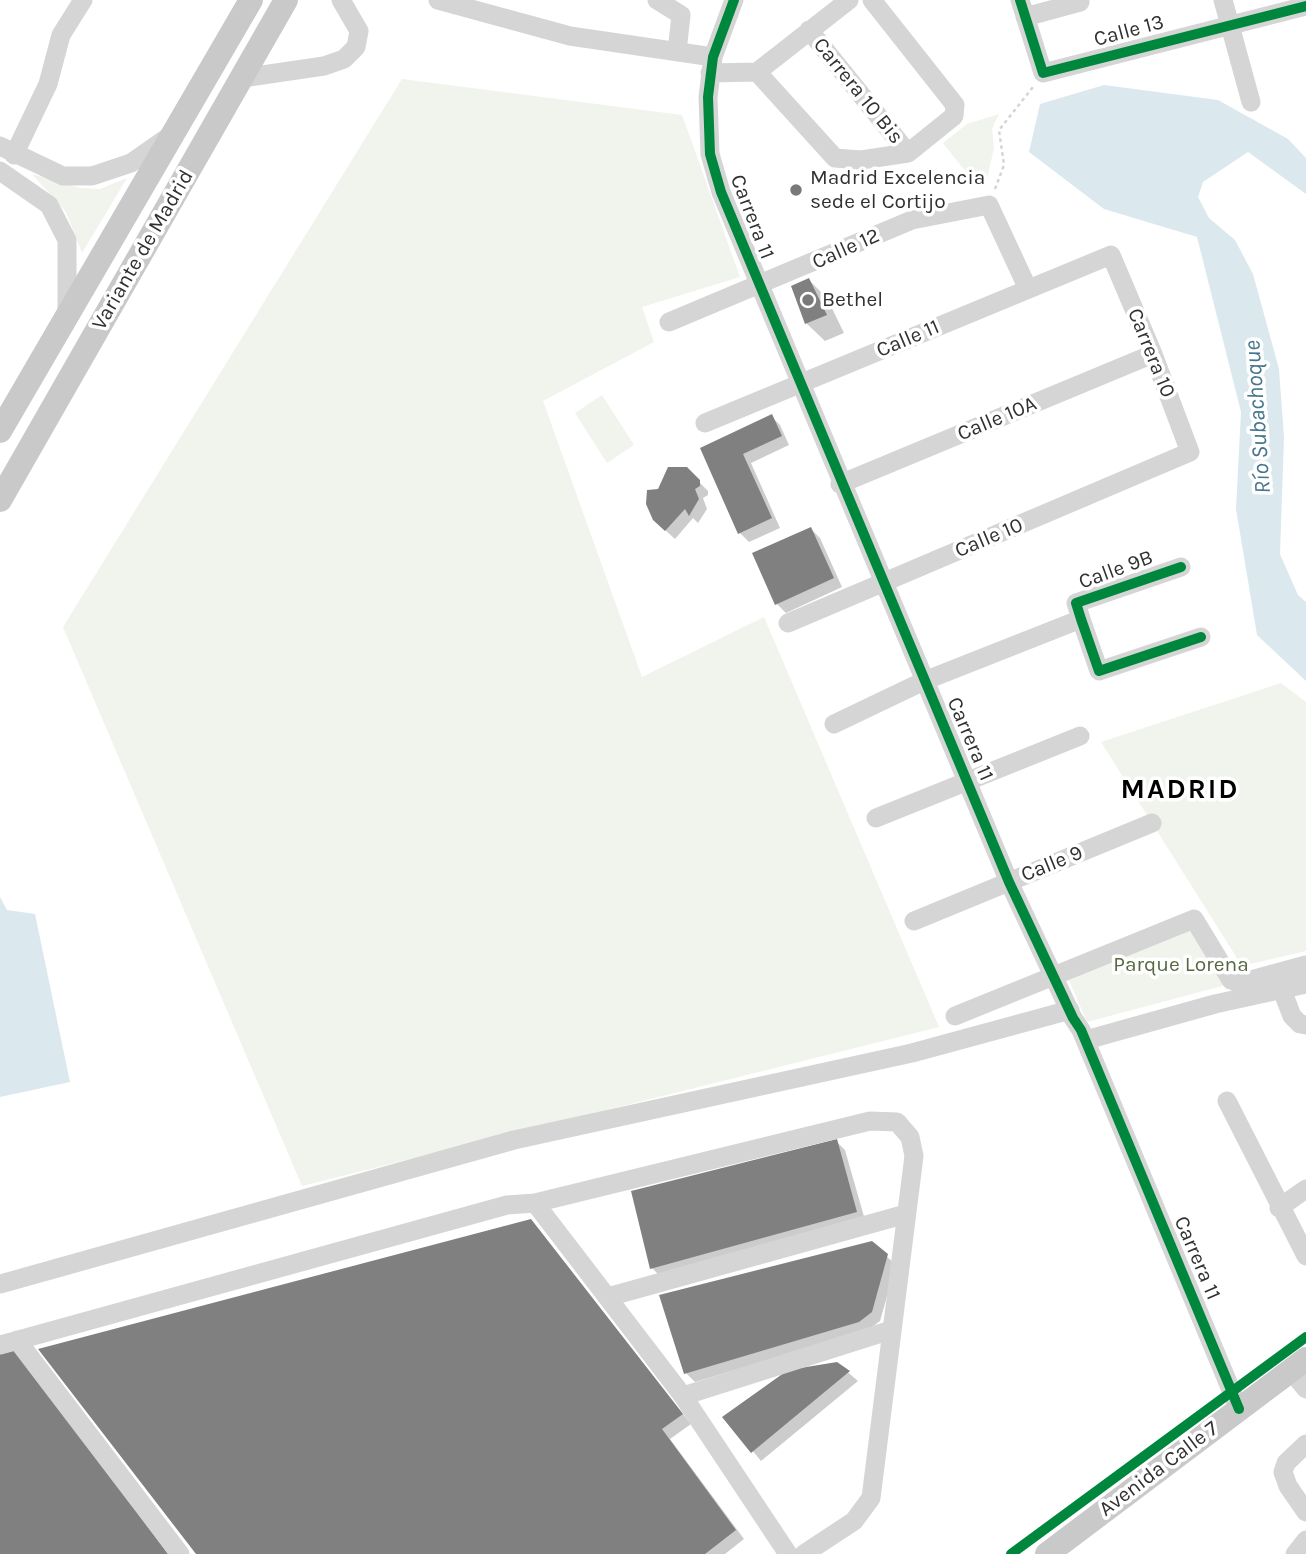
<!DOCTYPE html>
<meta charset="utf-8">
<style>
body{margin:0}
canvas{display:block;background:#fff}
</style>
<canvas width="1306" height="1554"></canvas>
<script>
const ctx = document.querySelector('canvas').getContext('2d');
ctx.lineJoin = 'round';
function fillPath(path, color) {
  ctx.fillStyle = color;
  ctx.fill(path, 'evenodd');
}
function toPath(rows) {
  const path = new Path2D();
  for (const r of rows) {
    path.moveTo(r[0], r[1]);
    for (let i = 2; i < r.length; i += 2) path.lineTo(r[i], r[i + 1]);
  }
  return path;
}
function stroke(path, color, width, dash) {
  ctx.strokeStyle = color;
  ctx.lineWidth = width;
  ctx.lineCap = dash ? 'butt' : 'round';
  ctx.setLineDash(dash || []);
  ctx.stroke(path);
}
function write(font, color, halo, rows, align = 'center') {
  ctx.font = font + ' Karla,sans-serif';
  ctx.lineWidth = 7;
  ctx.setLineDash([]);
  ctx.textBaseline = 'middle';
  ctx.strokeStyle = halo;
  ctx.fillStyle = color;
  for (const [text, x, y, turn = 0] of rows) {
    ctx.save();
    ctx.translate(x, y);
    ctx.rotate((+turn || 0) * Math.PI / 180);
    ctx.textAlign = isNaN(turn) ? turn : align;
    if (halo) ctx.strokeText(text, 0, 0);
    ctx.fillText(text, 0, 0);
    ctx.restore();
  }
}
const green = toPath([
 [402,79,682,115,740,277,642,307,654,342,543,401,642,677,764,617,939,1027,302,1186,63,627],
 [999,114,992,129,994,148,985,188,961,166,943,143,967,124],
 [32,174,80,188,100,189,127,178,82,253,66,212],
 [602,395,634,445,607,463,575,413],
 [1281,683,1306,702,1306,951,1242,966,1101,742],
 [1196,925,1226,985,1087,1022,1068,978]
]);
const water = toPath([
 [1104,85,1218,100,1288,139,1306,158,1306,194,1248,152,1203,182,1198,197,1209,218,1235,240,1253,274,1279,369,1284,437,1280,554,1298,595,1306,602,1306,681,1257,635,1236,509,1241,412,1197,237,1104,209,1029,152,1040,104],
 [0,897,7,910,35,914,70,1082,0,1097]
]);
const shadow = toPath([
 [809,280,827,298,844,333,825,341,806,323],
 [771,416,780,425,789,445,751,463,780,528,749,542,740,533,702,448],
 [686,469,708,491,708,495,703,498,707,509,698,523,693,518,675,539,664,529,659,491],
 [811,529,820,538,842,587,786,613,777,604],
 [836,1141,845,1150,865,1220,661,1277,652,1268],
 [539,1231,691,1424,670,1439,744,1539,725,1554,198,1554],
 [886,1256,896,1265,880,1321,868,1330,695,1382,686,1373],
 [837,1363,858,1381,761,1461,725,1417]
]);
const building = toPath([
 [809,278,827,315,805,324,791,286],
 [772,414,782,436,743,454,772,518,738,534,700,448],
 [668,467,687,467,700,480,700,486,695,489,699,499,689,516,685,509,665,531,653,520,646,504,647,490,658,489],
 [811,527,834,578,775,605,752,553],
 [837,1139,857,1212,650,1269,631,1191],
 [531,1219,683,1414,662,1429,736,1530,705,1554,196,1554,38,1349],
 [872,1241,888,1254,872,1312,859,1322,684,1374,659,1295],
 [12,1343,168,1554,0,1554,0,1348],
 [837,1362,850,1371,751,1453,722,1417,788,1370]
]);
const path = toPath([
 [995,189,1004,165,999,130,1033,87]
]);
const minor = toPath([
 [438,0,570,36,713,57],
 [657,0,681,15,677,52],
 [734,0,713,57,708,97,710,154,721,192,1009,882,1073,1018,1081,1030,1239,1409],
 [1020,0,1043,73,1306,6],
 [1223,0,1251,102],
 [1025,17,1080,2],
 [809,30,908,153],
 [757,72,835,158,861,160,908,153,954,116,955,105,872,0],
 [710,73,757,72,849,0],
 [242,78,324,66,344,59,356,47,359,31,341,0],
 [0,146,63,176,92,176,131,163,171,135],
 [14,155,48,84,61,35,83,0],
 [0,171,49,205,67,240,67,313],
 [669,322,912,220,989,205,1028,289],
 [705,423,1111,255,1153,354,1190,452,788,623],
 [840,484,1153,354],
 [1181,567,1076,603,1081,619,1099,671,1201,637],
 [834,724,924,681,1081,619],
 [876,818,1080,736],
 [914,921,1152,823],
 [1282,990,1292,1016,1300,1024,1306,1025],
 [955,1016,1194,919,1231,980,1240,983,1306,965],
 [1086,1040,1215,1004,1306,984],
 [1227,1101,1306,1256],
 [535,1203,683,1396,788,1554],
 [1279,1208,1306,1189],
 [0,1284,514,1140,912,1053,1070,1010],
 [608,1297,906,1214],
 [17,1340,180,1554],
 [0,1345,507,1205,535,1203,870,1121,897,1122,910,1137,914,1156,871,1498,854,1521,804,1554],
 [1291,1371,1306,1389],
 [683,1396,891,1330],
 [1306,1444,1286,1463,1283,1472,1288,1486,1306,1512],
 [1295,1554,1306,1540]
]);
const major = toPath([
 [0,431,251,0],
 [0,500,286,0],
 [1047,1554,1306,1359]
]);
const cycleway = toPath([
 [734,0,713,57,708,97,710,154,721,192,1009,882,1073,1018,1081,1030,1239,1409],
 [1020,0,1043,73,1306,6],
 [1181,567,1076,603,1081,619,1099,671,1201,637],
 [1011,1554,1306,1337]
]);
const markers = [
 [796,190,7,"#797979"],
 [808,300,7,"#797979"]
];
const streetNames = [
 ["Calle 13",1129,31,-15],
 ["Carrera 10 Bis",858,91,51],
 ["Carrera 11",752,217,69],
 ["Calle 12",846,249,-24],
 ["Variante de Madrid",143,250,-60],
 ["Calle 11",908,339,-23],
 ["Carrera 10",1151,353,68],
 ["Calle 10A",997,419,-23],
 ["Calle 10",989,538,-23],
 ["Calle 9B",1116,570,-20],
 ["Carrera 11",970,739,67],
 ["Calle 9",1052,864,-22],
 ["Carrera 11",1197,1258,67],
 ["Avenida Calle 7",1159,1469,-37]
];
const poiNames = [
 ["Madrid Excelencia",810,178],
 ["sede el Cortijo",810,202],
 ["Bethel",822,300]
];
const parkNames = [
 ["Parque Lorena",1181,965]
];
const waterNames = [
 ["Río Subachoque",1258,417,-94]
];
const districtNames = [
 ["MADRID",1180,790]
];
fillPath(green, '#f1f3ed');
fillPath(water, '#dbe9ef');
fillPath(shadow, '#0003');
fillPath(building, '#808080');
stroke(path, '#d4d4d4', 2.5, [3.5, 3.5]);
stroke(minor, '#d5d5d5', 19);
stroke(major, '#c9c9c9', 24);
stroke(cycleway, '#00873e', 10);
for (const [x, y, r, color] of markers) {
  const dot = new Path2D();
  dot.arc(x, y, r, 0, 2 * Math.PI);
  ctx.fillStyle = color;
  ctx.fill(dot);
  stroke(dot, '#fff', 2.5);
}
write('21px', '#313131', '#fff', streetNames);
write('21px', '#313131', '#fff', poiNames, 'left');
write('21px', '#576942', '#fff', parkNames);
write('italic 23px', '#46768d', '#fff', waterNames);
ctx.letterSpacing = '2px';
write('bold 28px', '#000', '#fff', districtNames);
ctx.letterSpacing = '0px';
</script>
